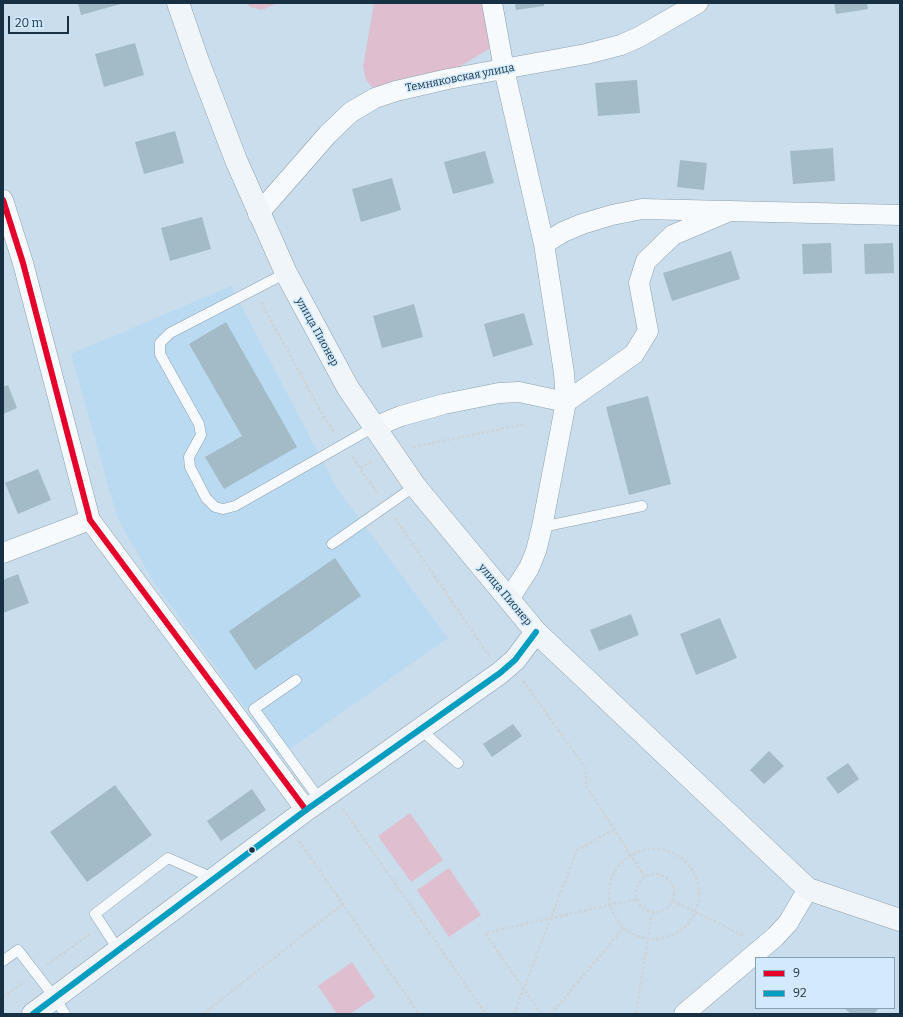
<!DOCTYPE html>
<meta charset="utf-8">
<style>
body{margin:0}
#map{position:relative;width:903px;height:1017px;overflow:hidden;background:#c9ddec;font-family:Bitter,serif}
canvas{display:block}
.frame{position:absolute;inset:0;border:4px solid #173043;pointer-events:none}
.legend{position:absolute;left:755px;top:957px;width:140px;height:52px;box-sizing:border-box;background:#d2eafd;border:1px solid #87a0b3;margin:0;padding:5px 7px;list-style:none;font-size:12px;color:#173043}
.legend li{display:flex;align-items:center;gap:8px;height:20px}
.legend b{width:20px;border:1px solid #87a0b3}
.scale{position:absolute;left:8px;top:16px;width:61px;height:18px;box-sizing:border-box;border:2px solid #173043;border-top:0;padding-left:5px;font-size:12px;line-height:14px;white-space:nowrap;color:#173043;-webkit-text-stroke:3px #d2eafd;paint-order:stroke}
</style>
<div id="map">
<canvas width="903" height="1017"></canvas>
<div class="frame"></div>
<ul class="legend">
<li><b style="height:5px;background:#e4002b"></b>9</li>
<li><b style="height:5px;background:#029dc0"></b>92</li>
</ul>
<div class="scale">20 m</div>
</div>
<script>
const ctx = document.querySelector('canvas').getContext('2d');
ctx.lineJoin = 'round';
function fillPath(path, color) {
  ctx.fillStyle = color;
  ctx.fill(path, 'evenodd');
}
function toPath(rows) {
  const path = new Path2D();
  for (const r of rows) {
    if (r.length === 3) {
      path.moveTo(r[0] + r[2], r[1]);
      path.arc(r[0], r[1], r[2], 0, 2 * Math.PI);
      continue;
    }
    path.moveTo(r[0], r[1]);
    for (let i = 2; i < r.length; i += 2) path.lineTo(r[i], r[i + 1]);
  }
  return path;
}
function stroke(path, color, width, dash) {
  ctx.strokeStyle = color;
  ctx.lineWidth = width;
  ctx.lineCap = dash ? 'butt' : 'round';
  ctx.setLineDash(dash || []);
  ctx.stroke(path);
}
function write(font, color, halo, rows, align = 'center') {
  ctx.font = font + ' Bitter,serif';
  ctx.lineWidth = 3;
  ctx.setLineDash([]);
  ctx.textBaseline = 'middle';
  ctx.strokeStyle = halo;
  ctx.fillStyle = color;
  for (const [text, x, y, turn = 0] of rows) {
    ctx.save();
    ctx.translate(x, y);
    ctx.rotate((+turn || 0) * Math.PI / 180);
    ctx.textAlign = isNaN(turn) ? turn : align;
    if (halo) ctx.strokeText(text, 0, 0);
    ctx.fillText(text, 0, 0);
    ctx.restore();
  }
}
const built = toPath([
 [231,286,336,487,448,638,280,756,153,581,117,517,71,354]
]);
const green = toPath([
 [246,3,278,3,262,10,250,7],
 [374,3,492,3,495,39,489,49,449,73,373,88,366,80,363,67],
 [410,813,443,860,411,882,378,836],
 [449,868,481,915,449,937,417,890],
 [352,962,375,997,350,1014,337,1014,318,986]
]);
const building = toPath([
 [78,3,124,3,81,15],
 [515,3,544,3,544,6,516,10],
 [834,3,867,3,868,9,836,14],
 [135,43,144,75,104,87,95,54],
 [637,80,640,113,598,116,595,83],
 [175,131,184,163,144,174,135,142],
 [833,148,835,181,793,184,790,151],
 [485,151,494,183,453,194,444,162],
 [680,160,707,163,704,190,677,187],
 [392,178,401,210,361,222,352,189],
 [202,217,211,249,170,261,161,228],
 [831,243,832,273,803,274,802,244],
 [893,243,894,273,865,274,864,244],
 [731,251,740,279,672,301,663,273],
 [414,304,423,337,382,348,373,316],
 [524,313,533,345,493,357,484,324],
 [226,322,297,447,224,489,205,457,242,436,189,344],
 [8,385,17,408,3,414,3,387],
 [648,396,671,484,629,495,606,407],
 [38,469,51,500,18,514,5,483],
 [335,558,361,596,255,670,229,631],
 [18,574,29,603,3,613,3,580],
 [631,614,639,635,599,651,590,630],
 [720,618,737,658,696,675,680,634],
 [513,724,522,736,492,757,483,744],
 [769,751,784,766,764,784,750,770],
 [848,763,859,779,838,794,826,778],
 [115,785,152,835,87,882,50,832],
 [252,789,266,810,221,841,207,821],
 [844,1008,879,1008,874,1014,851,1014]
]);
const path = toPath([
 [261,302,324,417,334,432],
 [413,447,525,424],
 [352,457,378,494],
 [360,468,373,461],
 [395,518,489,656],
 [523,681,582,763,586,772,586,786,645,877],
 [343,809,486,1014],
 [299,841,419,1014],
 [654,894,45],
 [655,893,19],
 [673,901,744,936],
 [47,965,90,934],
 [3,997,24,982],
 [203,1014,343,904],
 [514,1014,577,850,615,829],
 [541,1014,485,933,637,899],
 [551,1014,624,927],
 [636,1014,652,913]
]);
const lane = toPath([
 [286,273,170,333,160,343,160,354,199,424,201,435,189,457,190,467,206,498,215,507,223,509,235,506,374,427],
 [542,527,642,506],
 [332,544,415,486],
 [296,680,254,709,320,800],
 [420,729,458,763],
 [119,951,95,914,168,858,215,879],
 [3,961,18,950,55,998,65,1014]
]);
const street = toPath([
 [492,3,504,69,544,244,564,373,566,402,542,527,536,551,529,568,509,599],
 [3,200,23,263,90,520,306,810],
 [258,214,328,134,351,112,375,98,396,91,448,79,586,54,621,45,639,37,698,3],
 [544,244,563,232,582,224,612,215,642,209,900,215],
 [374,427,401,416,444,404,499,393,519,392,566,402,634,354,648,331,639,283,646,261,673,235,727,212],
 [3,553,90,520],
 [684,1014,775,937,788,923,808,889]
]);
const secondary = toPath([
 [178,3,198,61,236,160,286,273,348,388,415,486,536,632,808,889,900,920],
 [33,1014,306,810,500,673,515,660,536,632]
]);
const bus1 = toPath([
 [3,200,23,263,90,520,306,810]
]);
const bus2 = toPath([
 [33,1014,306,810,500,673,515,660,536,632]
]);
const markers = [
 [252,850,3.5,"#173043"]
];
const streetNames = [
 ["Темняковская улица",460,78,-11],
 ["улица Пионер",317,332,61],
 ["улица Пионер",505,595,50]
];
fillPath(built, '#badaf2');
fillPath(green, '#dfbed0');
fillPath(building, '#a2bbc7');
stroke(lane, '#8ca1b0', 11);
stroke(street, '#8ca1b0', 21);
stroke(secondary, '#8ca1b0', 23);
stroke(path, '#cdd4d9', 2.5, [3, 2]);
stroke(lane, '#f7fafc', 10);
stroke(street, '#f7fafc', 20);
stroke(secondary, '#f0f5f9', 22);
stroke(bus1, '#e4002b', 6);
stroke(bus2, '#029dc0', 6);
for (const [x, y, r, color] of markers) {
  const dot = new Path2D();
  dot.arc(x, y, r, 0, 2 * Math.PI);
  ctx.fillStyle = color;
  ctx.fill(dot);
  stroke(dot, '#d2eafd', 1.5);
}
write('11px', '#173043', '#d2eafd', streetNames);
</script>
